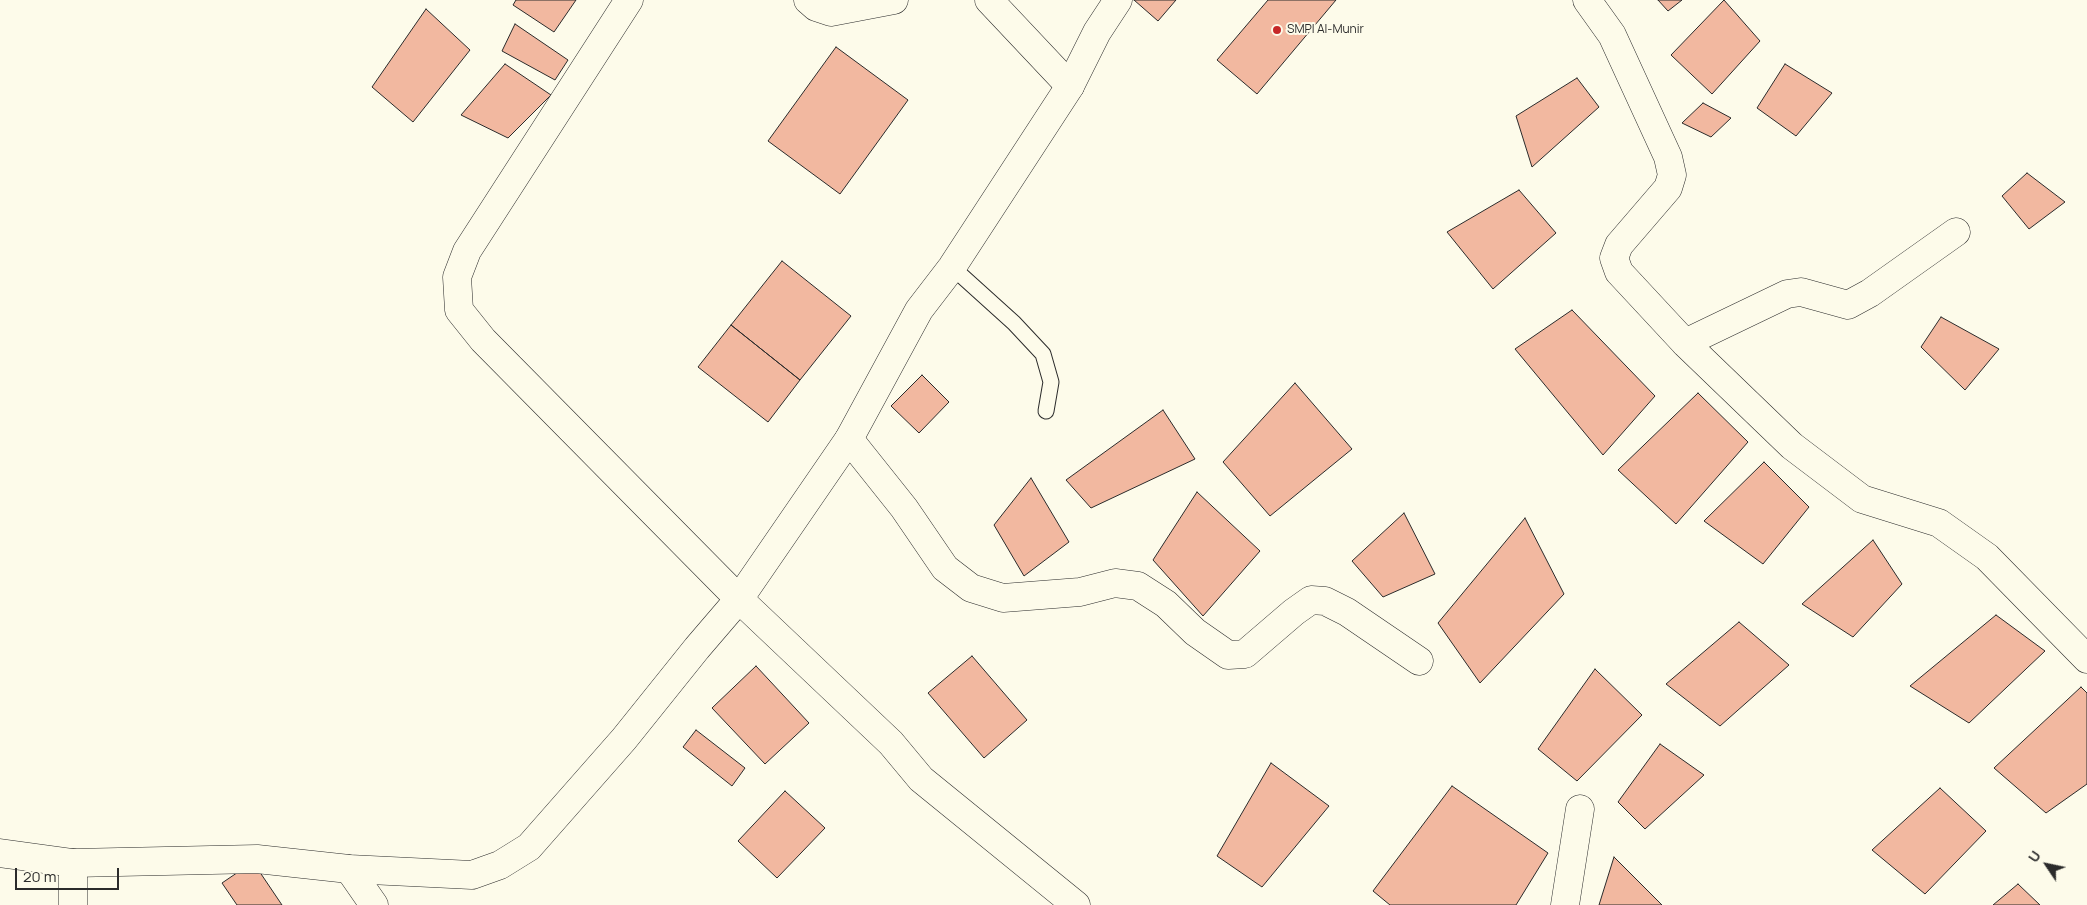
<!DOCTYPE html>
<style>
body{margin:0}
#map{position:relative;width:2087px;height:905px;overflow:hidden;background:#fdfbea;font-family:Manrope,sans-serif}
canvas{display:block}
.north{position:absolute;left:2022px;top:840px;width:50px;height:50px;-webkit-text-stroke:4px #fdfbea;paint-order:stroke;rotate:304deg;font-size:14px;font-weight:700;line-height:20px;text-align:center;color:#2b2b2b}
.north::after{content:'';display:block;margin:auto;width:18px;height:22px;background:#2b2b2b;clip-path:polygon(50% 0,100% 100%,50% 72%,0 100%)}
.scale{position:absolute;left:15px;top:868px;width:104px;height:22px;box-sizing:border-box;border:2px solid #2b2b2b;border-top:0;padding-left:6px;font-size:15px;line-height:18px;white-space:nowrap;color:#2b2b2b;-webkit-text-stroke:4px #fdfbea;paint-order:stroke}
</style>
<div id="map">
<canvas width="2087" height="905"></canvas>
<div class="north">U</div>
<div class="scale">20 m</div>
</div>
<script>
const ctx = document.querySelector('canvas').getContext('2d');
ctx.lineJoin = 'round';
function fillPath(path, color) {
  ctx.fillStyle = color;
  ctx.fill(path, 'evenodd');
}
function toPath(rows) {
  const path = new Path2D();
  for (const r of rows) {
    path.moveTo(r[0], r[1]);
    for (let i = 2; i < r.length; i += 2) path.lineTo(r[i], r[i + 1]);
  }
  return path;
}
function stroke(path, color, width, dash) {
  ctx.strokeStyle = color;
  ctx.lineWidth = width;
  ctx.lineCap = dash ? 'butt' : 'round';
  ctx.setLineDash(dash || []);
  ctx.stroke(path);
}
function write(font, color, halo, rows, align = 'center') {
  ctx.font = font + ' Manrope,sans-serif';
  ctx.lineWidth = 4;
  ctx.setLineDash([]);
  ctx.textBaseline = 'middle';
  ctx.strokeStyle = halo;
  ctx.fillStyle = color;
  for (const [text, x, y, turn = 0] of rows) {
    ctx.save();
    ctx.translate(x, y);
    ctx.rotate((+turn || 0) * Math.PI / 180);
    ctx.textAlign = isNaN(turn) ? turn : align;
    if (halo) ctx.strokeText(text, 0, 0);
    ctx.fillText(text, 0, 0);
    ctx.restore();
  }
}
const building = toPath([
 [516,0,576,0,554,32,513,5,516,0],
 [1134,0,1176,0,1158,21,1134,0],
 [1268,0,1336,0,1257,94,1217,60,1268,0],
 [1658,0,1682,0,1668,11,1658,0],
 [1724,0,1760,41,1712,94,1671,55,1724,0],
 [426,9,470,50,413,122,372,87,426,9],
 [515,24,568,60,555,80,502,51,515,24],
 [836,47,908,100,840,194,768,141,836,47],
 [505,64,551,95,508,138,461,115,505,64],
 [1785,64,1832,93,1796,136,1757,108,1785,64],
 [1577,78,1599,107,1532,167,1516,116,1577,78],
 [1703,103,1731,118,1711,137,1682,123,1703,103],
 [2027,173,2065,202,2029,229,2002,196,2027,173],
 [1519,190,1556,233,1493,289,1447,232,1519,190],
 [782,261,851,316,800,380,731,325,782,261],
 [1572,310,1655,396,1603,455,1515,349,1572,310],
 [1941,317,1999,349,1965,390,1921,347,1941,317],
 [731,325,800,380,768,422,698,367,731,325],
 [922,375,949,402,919,433,891,406,922,375],
 [1295,383,1352,449,1270,516,1223,462,1295,383],
 [1698,393,1748,442,1676,524,1618,470,1698,393],
 [1163,410,1195,459,1091,508,1066,480,1163,410],
 [1764,462,1809,507,1763,564,1704,521,1764,462],
 [1031,478,1069,542,1024,576,994,525,1031,478],
 [1197,492,1260,551,1203,616,1153,560,1197,492],
 [1404,513,1435,574,1383,597,1352,561,1404,513],
 [1525,518,1564,594,1480,683,1438,623,1525,518],
 [1873,540,1902,584,1853,637,1802,604,1873,540],
 [1996,615,2045,651,1969,723,1910,686,1996,615],
 [1739,622,1789,665,1720,726,1666,684,1739,622],
 [972,656,1027,720,984,758,928,693,972,656],
 [756,666,809,723,765,764,712,708,756,666],
 [1595,669,1642,715,1577,781,1538,749,1595,669],
 [2081,687,2087,693,2087,784,2046,813,1994,768,2081,687],
 [696,730,745,768,732,786,683,747,696,730],
 [1660,744,1704,775,1645,829,1618,802,1660,744],
 [1271,763,1329,806,1262,887,1217,856,1271,763],
 [1452,786,1548,853,1516,905,1390,905,1373,891,1452,786],
 [1940,788,1986,831,1925,894,1872,850,1940,788],
 [785,791,825,828,777,878,738,841,785,791],
 [1614,857,1662,905,1599,905,1614,857],
 [253,862,282,905,237,905,222,883,253,862],
 [2018,884,2040,905,1993,905,2018,884]
]);
const lane = toPath([
 [952,267,1014,323,1043,354,1051,382,1046,411]
]);
const street = toPath([
 [629,0,467,251,457,277,459,310,483,340,739,599,891,743,921,779,1076,905],
 [808,0,816,7,831,12,894,0],
 [989,0,1070,86],
 [1587,0,1612,35,1668,157,1672,175,1668,188,1619,245,1614,258,1619,272,1685,343,1792,446,1862,499,1939,523,1987,557,2087,659],
 [1685,343,1787,294,1801,292,1848,305,1870,293,1956,232],
 [849,439,904,508,945,568,971,588,1003,598,1080,592,1115,583,1138,586,1166,604,1195,632,1228,655,1245,654,1294,612,1311,600,1325,601,1347,612,1419,661],
 [349,869,374,905],
 [73,905,73,863],
 [1565,905,1580,809]
]);
const secondary = toPath([
 [0,853,73,863,257,859,349,869,472,875,500,865,529,847,624,739,697,648,739,599,849,439,919,310,952,267,1070,86,1097,32,1118,0]
]);
const markers = [
 [1277,30,5,"#c62828"]
];
const poiNames = [
 ["SMPI Al-Munir",1287,30]
];
fillPath(building, '#f2b8a0');
stroke(building, '#2b2b2b', 1);
stroke(lane, '#2b2b2b', 17);
stroke(street, '#2b2b2b', 29);
stroke(secondary, '#2b2b2b', 29);
stroke(lane, '#fdfbea', 15);
stroke(street, '#fdfbea', 28);
stroke(secondary, '#fdfbea', 28);
for (const [x, y, r, color] of markers) {
  const dot = new Path2D();
  dot.arc(x, y, r, 0, 2 * Math.PI);
  ctx.fillStyle = color;
  ctx.fill(dot);
  stroke(dot, '#fdfbea', 2);
}
write('12px', '#2b2b2b', '#fdfbea', poiNames, 'left');
</script>
